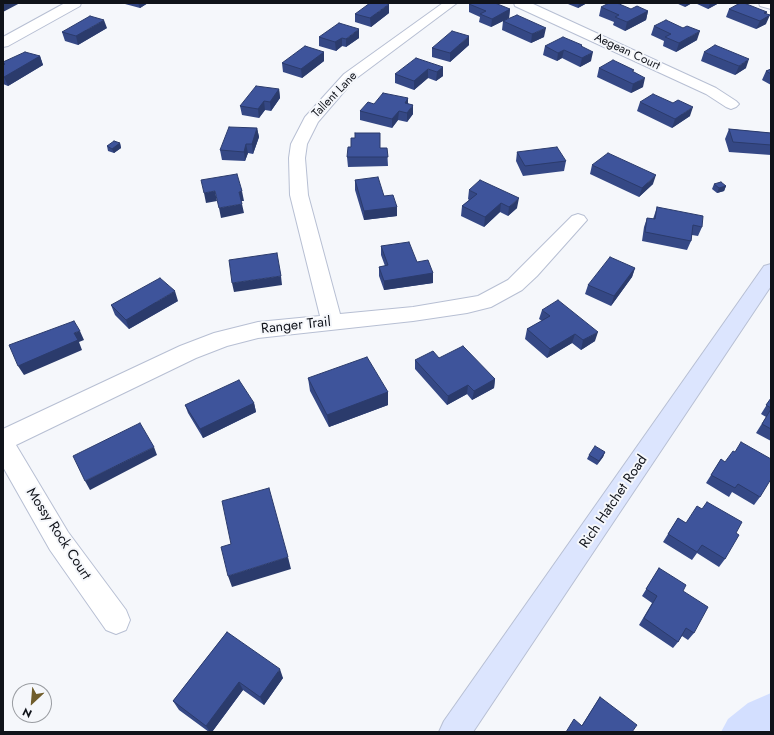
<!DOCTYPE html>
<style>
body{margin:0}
#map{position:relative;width:774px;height:735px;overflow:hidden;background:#f5f7fb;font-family:Jost,sans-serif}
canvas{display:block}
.frame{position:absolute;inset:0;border:4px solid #10131a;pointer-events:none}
.north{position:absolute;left:12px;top:683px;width:40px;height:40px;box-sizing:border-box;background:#f5f7fb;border:1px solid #999ca1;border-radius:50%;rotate:206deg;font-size:11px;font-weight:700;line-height:16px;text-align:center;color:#10131a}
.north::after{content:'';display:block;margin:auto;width:14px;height:18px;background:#705d2b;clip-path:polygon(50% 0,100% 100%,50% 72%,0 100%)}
</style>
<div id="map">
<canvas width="774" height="735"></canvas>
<div class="frame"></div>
<div class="north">N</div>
</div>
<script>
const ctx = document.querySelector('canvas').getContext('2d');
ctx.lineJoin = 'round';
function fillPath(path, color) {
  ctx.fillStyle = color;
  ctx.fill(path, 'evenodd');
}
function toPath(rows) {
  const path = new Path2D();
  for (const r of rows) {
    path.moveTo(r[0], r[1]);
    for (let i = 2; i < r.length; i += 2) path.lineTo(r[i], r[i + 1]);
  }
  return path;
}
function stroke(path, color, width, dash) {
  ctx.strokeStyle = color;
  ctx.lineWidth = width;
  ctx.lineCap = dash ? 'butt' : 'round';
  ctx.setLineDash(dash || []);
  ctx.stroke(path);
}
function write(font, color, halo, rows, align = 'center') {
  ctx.font = font + ' Jost,sans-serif';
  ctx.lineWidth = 4;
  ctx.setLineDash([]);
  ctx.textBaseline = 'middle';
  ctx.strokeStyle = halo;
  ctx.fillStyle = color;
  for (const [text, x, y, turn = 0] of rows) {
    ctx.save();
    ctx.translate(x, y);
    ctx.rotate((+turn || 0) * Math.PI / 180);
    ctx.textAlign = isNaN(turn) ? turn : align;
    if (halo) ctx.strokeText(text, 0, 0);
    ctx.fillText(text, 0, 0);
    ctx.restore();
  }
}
const green = toPath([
 [771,693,771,732,721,732,728,719,748,703]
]);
const street = toPath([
 [65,3,81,3,80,6,8,46,3,47,3,37,65,3],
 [443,3,457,3,354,80,318,122,307,144,305,158,308,195,340,314,413,307,478,296,508,280,572,216,578,214,584,216,587,220,537,276,522,290,491,307,467,313,413,321,258,338,227,346,196,358,16,445,68,532,126,610,130,620,126,630,116,634,106,630,50,550,3,467,3,429,180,346,214,333,258,322,320,316,290,195,289,158,291,144,305,117,344,74,443,3],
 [514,3,531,3,716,88,736,101,739,104,736,107,731,109,726,107,706,94,515,6,514,3],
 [759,3,771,3,771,9,760,6,759,3]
]);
const secondary = toPath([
 [771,264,771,286,473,732,439,732,444,721,764,266,771,264]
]);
const wall = toPath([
 [124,3,148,3,140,8,125,4],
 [568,3,587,3,578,8,568,4],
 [676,3,692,3,685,7],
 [695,3,719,3,708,9],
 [469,4,510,9,509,18,504,21,544,37,531,43,502,30,503,21,491,27,479,22,480,17,469,12],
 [601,7,631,9,648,11,646,20,625,31,613,25,614,22,599,16],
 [729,9,767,12,766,14,766,24,756,29,726,17],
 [389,13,371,27,355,22,355,14],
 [654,26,697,40,676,52,663,46,664,41,651,35],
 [107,28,78,45,65,41,62,32],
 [319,37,359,38,346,47,342,46,336,51,319,46],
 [469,45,450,62,432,57,432,48],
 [582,45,582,47,591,61,580,67,562,58,557,61,543,55,545,46],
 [324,52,324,61,302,78,283,72,282,63],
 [704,52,746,68,735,75,701,61],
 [40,56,43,65,8,86,3,84,3,62],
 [443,67,443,76,436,81,428,78,414,90,395,83,395,74],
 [599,68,633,72,643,87,631,93,597,77],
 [771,69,771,85,762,80,766,71],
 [279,89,280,98,271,111,265,110,259,118,242,115,240,106],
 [408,98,408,103,413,114,407,122,398,120,392,128,360,120,360,111,374,104],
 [640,102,690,116,672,128,637,111],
 [257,128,259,137,253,154,248,153,245,161,222,160,220,150],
 [729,129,771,133,771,155,729,152,725,139],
 [355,138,380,148,387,148,388,166,348,167,347,157,351,147],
 [120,143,121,148,114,153,108,151,107,146],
 [517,152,566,161,564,171,523,176,516,161],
 [592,165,653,184,639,197,590,174],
 [355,180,384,196,397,207,397,216,364,220,355,190],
 [714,184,726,186,724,191,717,193,712,189],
 [469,190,517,208,508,216,500,212,484,227,461,216,462,206,469,200,468,199],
 [657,207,702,227,698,236,692,235,691,241,687,250,642,241,644,227,647,218,653,219],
 [381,246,417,262,433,273,433,283,384,290,379,276,379,267,385,266,381,255],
 [635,268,632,277,611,306,585,294,588,285],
 [178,301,129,329,115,315,111,305],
 [542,310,595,341,581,350,572,343,547,358,525,339,527,329,542,321,539,319],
 [415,360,495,379,494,388,472,400,467,394,447,405,415,369],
 [308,378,388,392,388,405,329,427,310,391],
 [771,399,771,441,756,433,766,417,761,414,771,398],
 [254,403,256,412,203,438,188,413,185,405],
 [605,452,603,457,597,465,587,459,589,455],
 [721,459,760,497,754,505,732,492,729,497,706,483],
 [678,518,686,523,736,533,725,559,719,567,697,553,692,560,663,542],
 [659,568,683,591,694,633,688,640,682,636,678,642,673,648,639,625,652,603,642,596],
 [227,632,283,678,264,705,243,690,212,732,209,732,179,710,173,701],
 [600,697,632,732,582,725]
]);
const shadedWall = toPath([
 [3,3,20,3,3,12],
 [138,3,148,3,140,8],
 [579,3,587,3,578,8],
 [687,3,692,3,685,7],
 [710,3,719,3,708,9],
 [389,4,389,13,371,27,370,18],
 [510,9,509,18,491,27,492,19],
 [648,11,646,20,625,31,627,22],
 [767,12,764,18,770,15,766,24,756,29,764,13],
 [104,20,107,28,78,45,76,36],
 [546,28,544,37,531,43,532,34],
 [359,29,359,38,346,47,346,39],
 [700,31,697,40,676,52,679,43],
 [469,36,469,45,450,62,450,53],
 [342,38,342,46,336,51,335,42],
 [564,50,562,58,557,61,558,53],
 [324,52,324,61,302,78,301,69],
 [593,52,591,61,580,67,582,58],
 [40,56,43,65,8,86,4,77],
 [749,59,746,68,735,75,739,66],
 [443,67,443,76,436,81,437,72],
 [428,69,428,78,414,90,414,81],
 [645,78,643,87,631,93,633,84],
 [279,89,280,98,271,111,270,102],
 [408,98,408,108,405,103],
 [264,101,265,110,259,118,258,109],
 [413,105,413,114,407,122,407,113],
 [693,107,690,116,672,128,675,119],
 [399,111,398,120,392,128,392,119],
 [257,128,259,137,253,154,252,144],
 [120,143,121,148,114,153,112,149],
 [246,144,248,153,245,161,244,152],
 [656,175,653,184,639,197,642,188],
 [726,186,724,191,717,193,719,188],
 [215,191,217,201,206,203,204,193],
 [242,191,244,201,240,201,239,192],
 [519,198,517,208,508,216,509,207],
 [501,203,500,212,484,227,485,217],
 [242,204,244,213,221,218,219,208],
 [397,207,397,216,364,220,364,211],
 [635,268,632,277,611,306,614,296],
 [433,273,433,283,384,290,384,281],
 [281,276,282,285,234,292,232,283],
 [175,291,178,301,129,329,126,320],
 [80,331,84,340,79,342,82,350,24,375,18,366,74,333],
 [598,332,595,341,581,350,583,340],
 [575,334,572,343,547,358,550,349],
 [495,379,494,388,472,400,474,391],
 [468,385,467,394,447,405,448,396],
 [388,392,388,405,329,427,327,415],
 [254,403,256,412,203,438,200,429],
 [154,447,157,455,90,490,85,481],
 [605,452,603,457,597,465,599,461],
 [288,557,291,569,232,587,228,576],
 [280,669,283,678,264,705,260,697],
 [239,682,243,690,212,732,210,732,206,726]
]);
const building = toPath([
 [370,3,384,3,389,4,370,18,355,14,370,3],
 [471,3,495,3,510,9,492,19,480,14,486,11,469,4,471,3],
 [609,3,617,3,631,9,637,6,648,11,627,22,615,17,619,15,601,7,609,3],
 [740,3,744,3,767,12,764,13,770,15,760,21,729,9,740,3],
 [517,15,546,28,532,34,503,21,517,15],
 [90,16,104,20,76,36,62,32,90,16],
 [666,20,683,28,687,26,700,31,679,43,665,37,671,34,654,26,666,20],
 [339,23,359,29,346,39,342,38,335,42,319,37,339,23],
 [452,31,469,36,450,53,432,48,452,31],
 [563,37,582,45,581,46,593,52,582,58,564,50,558,53,545,46,563,37],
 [715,45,749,59,739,66,704,52,715,45],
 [305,46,324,52,301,69,282,63,305,46],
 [25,52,40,56,4,77,3,77,3,65,5,64,3,63,3,62,25,52],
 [416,58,443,67,437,72,428,69,414,81,395,74,416,58],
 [613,60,634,70,632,71,645,78,633,84,599,68,613,60],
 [771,69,771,74,766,71,771,69],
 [256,86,279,89,270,102,264,101,258,109,240,106,256,86],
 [383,93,408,98,405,103,413,105,407,113,399,111,392,119,360,111,368,102,374,104,383,93],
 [653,94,673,103,678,100,693,107,675,119,640,102,653,94],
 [229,127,257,128,252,144,246,144,244,152,220,150,229,127],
 [729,129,771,133,771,145,733,142,729,129],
 [355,133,380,133,380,148,387,148,388,157,347,157,348,147,351,147,351,138,355,138,355,133],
 [114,141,120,143,112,149,107,146,114,141],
 [557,147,566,161,525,166,517,152,557,147],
 [608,153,656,175,642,188,592,165,608,153],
 [237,174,242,191,239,192,242,204,219,208,215,191,204,193,201,180,237,174],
 [378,177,384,196,393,195,397,207,364,211,355,180,378,177],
 [480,180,519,198,509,207,501,203,485,217,462,206,477,194,469,190,480,180],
 [721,182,726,186,719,188,714,184,721,182],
 [657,207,703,216,702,227,693,225,691,241,645,232,647,218,655,219,657,207],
 [409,242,417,262,428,260,433,273,384,281,379,267,388,265,381,246,409,242],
 [277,253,281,276,232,283,229,260,277,253],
 [610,257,635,268,614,296,588,285,610,257],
 [160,278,175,291,126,320,111,305,160,278],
 [558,300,598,332,583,340,575,334,550,349,527,329,550,316,542,310,558,300],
 [74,321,80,331,74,333,78,340,18,366,9,345,74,321],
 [463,346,495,379,474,391,468,385,448,396,415,360,433,351,439,358,463,346],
 [367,357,388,392,327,415,308,378,367,357],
 [239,380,254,403,200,429,185,405,239,380],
 [771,399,771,408,766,405,771,398,771,399],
 [771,409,771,429,762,424,771,409],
 [140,423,154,447,85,481,73,456,140,423],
 [741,442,771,459,771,479,760,497,738,484,735,488,711,475,721,459,725,462,733,451,735,452,741,442],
 [595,446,605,452,599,461,589,455,595,446],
 [269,488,288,557,228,576,221,547,231,544,222,501,269,488],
 [707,502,742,522,736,533,739,535,725,559,702,545,697,552,668,534,678,518,686,523,697,506,702,509,707,502],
 [659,568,686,585,683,591,708,607,694,633,686,628,678,642,644,618,657,596,646,589,659,568],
 [227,632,280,669,260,697,239,682,206,726,173,701,227,632],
 [600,697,637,725,632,732,566,732,574,719,582,726,600,697]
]);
const farStreetnames = [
 ["Aegean Court",627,52,25],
 ["Tallent Lane",335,95,-46]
];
const streetNames = [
 ["Ranger Trail",296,326,-6],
 ["Rich Hatchet Road",614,502,-56],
 ["Mossy Rock Court",58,534,57]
];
fillPath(green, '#d3dfff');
stroke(street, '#b7bfd3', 2);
stroke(secondary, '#b7bfd3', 2);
fillPath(street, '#fff');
fillPath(secondary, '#dce5fe');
fillPath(wall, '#354885');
fillPath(shadedWall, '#2b3b6c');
fillPath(building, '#3e549b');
stroke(building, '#2b3b6c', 1);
write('12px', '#10131a', '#f5f7fb', farStreetnames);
write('14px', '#10131a', '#f5f7fb', streetNames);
</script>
